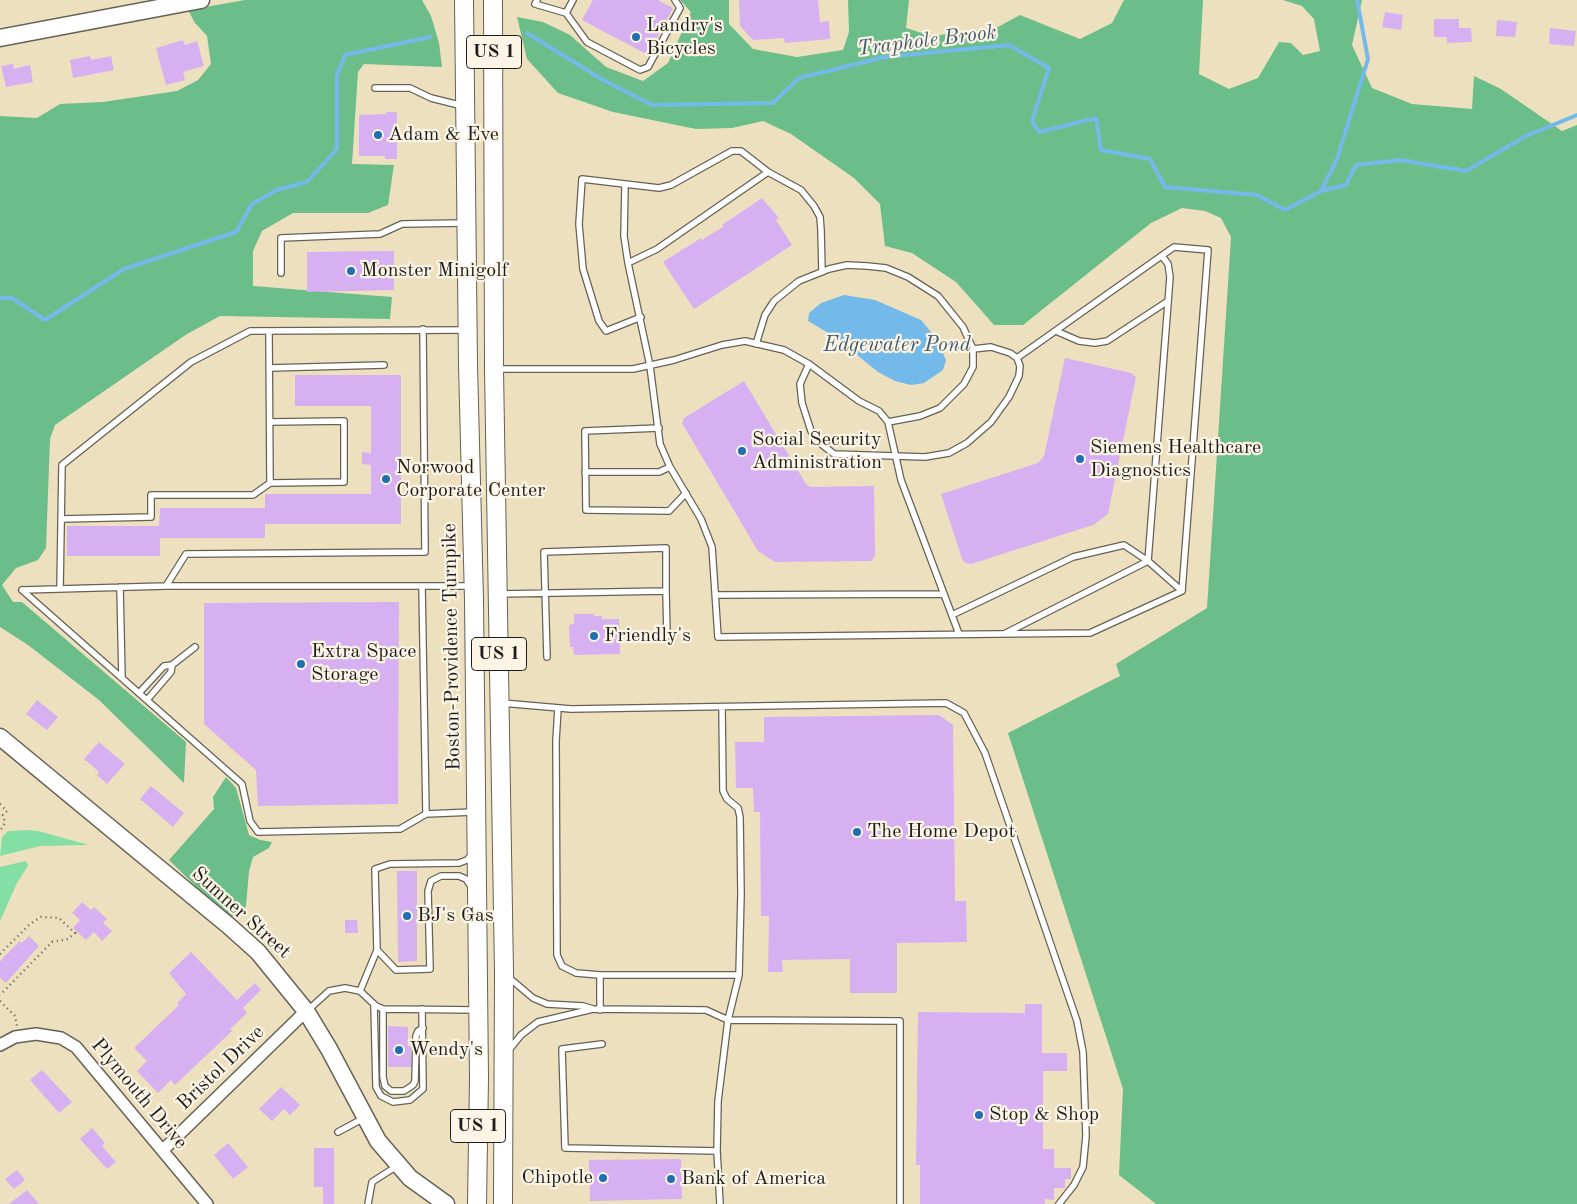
<!DOCTYPE html>
<style>
body{margin:0}
canvas{display:block;background:#ede0be}
</style>
<canvas width="1577" height="1204"></canvas>
<script>
const ctx = document.querySelector('canvas').getContext('2d');
ctx.lineJoin = 'round';
function fillPath(path, color) {
  ctx.fillStyle = color;
  ctx.fill(path, 'evenodd');
}
function toPath(rows) {
  const path = new Path2D();
  for (const r of rows) {
    path.moveTo(r[0], r[1]);
    for (let i = 2; i < r.length; i += 2) path.lineTo(r[i], r[i + 1]);
  }
  return path;
}
function stroke(path, color, width, dash) {
  ctx.strokeStyle = color;
  ctx.lineWidth = width;
  ctx.lineCap = dash ? 'butt' : 'round';
  ctx.setLineDash(dash || []);
  ctx.stroke(path);
}
function write(font, color, halo, rows, align = 'center') {
  ctx.font = font + ' "Old Standard TT",serif';
  ctx.lineWidth = 4.5;
  ctx.setLineDash([]);
  ctx.textBaseline = 'middle';
  ctx.strokeStyle = halo;
  ctx.fillStyle = color;
  for (const [text, x, y, turn = 0] of rows) {
    ctx.save();
    ctx.translate(x, y);
    ctx.rotate((+turn || 0) * Math.PI / 180);
    ctx.textAlign = isNaN(turn) ? turn : align;
    if (halo) ctx.strokeText(text, 0, 0);
    ctx.fillText(text, 0, 0);
    ctx.restore();
  }
}
const green = toPath([
 [29,830,38,831,89,845,40,846,0,856,2,837,8,831],
 [26,861,28,866,17,883,0,921,0,867]
]);
const forest = toPath([
 [245,0,422,0,431,16,439,43,442,67,364,64,358,72,352,164,394,165,388,205,368,213,293,213,262,231,253,251,253,286,392,297,390,319,220,316,187,334,55,425,50,439,46,548,38,560,16,568,2,585,13,602,22,602,186,742,184,783,99,700,28,645,0,627,0,116,37,118,60,104,103,102,177,91,198,80,211,64,207,36,195,23,188,10],
 [680,0,729,0,729,24,753,49,797,57,843,50,849,32,848,0,909,0,906,28,932,36,996,28,1020,15,1080,39,1112,23,1124,0,1203,0,1199,74,1229,89,1258,78,1279,42,1291,43,1303,55,1320,51,1314,19,1302,6,1283,0,1362,0,1352,45,1372,88,1412,104,1472,109,1474,76,1501,89,1562,131,1577,125,1577,1204,1156,1204,1119,1175,1123,1089,1008,733,1120,676,1116,664,1207,608,1231,237,1221,218,1205,211,1182,208,1151,223,1023,325,994,325,956,282,912,253,885,246,880,204,854,178,791,134,763,121,732,128,696,129,613,112,558,93,527,59,517,17,543,22,570,35,606,67,643,81,668,63,691,12],
 [226,777,236,788,249,835,260,840,272,842,269,848,253,857,249,871,246,906,239,916,227,917,169,860,214,809,213,797]
]);
const water = toPath([
 [844,295,875,300,921,320,936,338,946,360,943,370,924,383,911,385,895,381,878,372,835,337,808,321,809,313,821,303]
]);
const stream = toPath([
 [527,33,603,80,652,105,773,103,799,78,885,57,1009,45,1049,68,1032,121,1039,132,1096,118,1101,150,1150,159,1165,187,1257,195,1285,210,1321,191,1337,159,1368,59,1357,0],
 [1321,191,1346,185,1356,165,1400,160,1466,171,1526,136,1577,115],
 [0,298,12,298,45,320,124,269,236,232,252,204,277,190,307,182,337,149,337,75,345,55,430,37]
]);
const building = toPath([
 [593,0,658,0,673,8,648,55,582,20],
 [739,0,818,0,820,22,829,21,830,39,785,43,784,38,753,40,740,26],
 [1385,12,1403,15,1401,30,1382,27],
 [1434,19,1459,19,1459,28,1471,28,1472,42,1447,43,1447,37,1434,37],
 [1497,20,1517,22,1515,37,1496,36],
 [1550,28,1576,31,1574,46,1549,44],
 [183,40,185,45,197,41,204,66,183,72,185,80,166,85,156,48],
 [90,56,91,60,111,56,114,70,73,78,70,60],
 [13,64,14,69,30,65,33,82,6,87,1,66],
 [386,112,397,112,397,159,385,159,385,156,359,156,359,115,386,114],
 [762,198,779,218,776,220,792,245,694,309,663,262,701,238,703,240,705,238,723,227,722,225],
 [394,251,394,290,307,292,307,252],
 [1065,358,1131,373,1136,377,1108,514,1093,525,971,564,965,563,962,559,941,494,1038,463,1044,456],
 [295,375,401,375,401,524,265,524,265,538,160,538,160,556,67,556,67,526,159,526,160,508,265,508,265,494,371,494,371,465,362,464,362,452,371,453,371,406,295,406],
 [744,381,806,484,811,487,874,486,875,556,871,561,775,562,758,551,682,423,684,418],
 [399,602,398,804,258,806,256,770,204,724,204,603],
 [574,614,594,614,594,616,602,616,602,619,619,619,620,654,574,655,573,647,570,647,569,625,574,624],
 [37,700,58,717,47,730,26,714],
 [939,715,953,725,955,901,966,901,967,942,897,943,897,993,850,993,850,959,782,960,783,972,768,972,769,916,761,916,760,812,754,812,753,788,736,788,735,742,764,742,764,717],
 [99,742,125,764,107,784,97,775,99,772,84,759],
 [151,786,184,813,173,827,140,799],
 [397,871,417,871,417,961,398,962],
 [82,902,91,910,94,907,107,919,103,923,112,931,102,941,94,932,86,940,73,928,80,920,72,913],
 [345,920,357,920,358,933,345,933],
 [29,936,39,946,6,983,0,978,0,961,20,941,22,943],
 [191,952,237,1000,255,983,261,990,243,1008,247,1013,230,1029,232,1031,175,1085,171,1080,158,1093,137,1071,147,1061,134,1048,179,1005,177,1003,186,994,169,973],
 [1025,1004,1042,1004,1042,1053,1067,1053,1067,1071,1043,1071,1043,1149,1054,1149,1054,1168,1071,1168,1071,1179,1065,1179,1065,1188,1054,1188,1054,1200,1045,1199,1045,1204,920,1204,920,1165,916,1165,918,1012,1025,1013],
 [388,1026,408,1027,408,1046,411,1046,411,1067,388,1067],
 [42,1070,72,1102,59,1113,30,1080],
 [281,1087,300,1105,290,1115,284,1109,272,1121,259,1109],
 [92,1128,105,1143,102,1146,116,1162,107,1169,80,1139],
 [228,1143,248,1167,233,1179,214,1155],
 [314,1148,334,1148,334,1204,323,1204,323,1187,314,1187],
 [681,1159,682,1199,590,1201,589,1160],
 [17,1170,25,1180,14,1189,5,1179],
 [27,1190,39,1204,9,1204]
]);
const path = toPath([
 [0,804,7,811,3,815,5,823,0,831],
 [0,954,30,924,41,917,59,918,75,933,68,939,52,942,0,995],
 [0,1001,15,1016,17,1026]
]);
const service = toPath([
 [537,0,535,4,566,13],
 [573,0,566,13,587,42,640,70,648,67,680,8,675,0],
 [375,88,410,88,431,98,463,106],
 [768,172,657,249,628,263,650,366,660,444,670,467,701,519,712,547,718,637,1090,633,1182,591,1208,250,1174,247,1017,358],
 [625,185,624,236,628,263],
 [281,273,281,238,380,234,402,224,465,223],
 [641,317,606,331,599,321,583,269,579,224,582,179,659,188,671,185,732,151,741,151,768,172,801,190,814,206,820,217,821,230,822,272],
 [269,331,270,483],
 [1056,331,1079,341,1095,343,1107,341,1168,301],
 [809,364,800,384,802,403,811,431,820,443,834,454,925,457,949,453,967,443,991,422,1009,397,1019,376,1020,366,1017,358,1010,353,991,347,973,349],
 [269,368,384,365],
 [496,369,633,369,674,360,722,345,745,341,784,350,809,364,859,401,879,411,888,422,920,416,940,408,964,384,973,367,973,349,963,327,938,296,908,277,886,268,867,266,847,265,829,269,799,281,774,301,765,315,756,344],
 [888,422,901,480,959,634],
 [659,428,585,431,586,510,669,511,686,493],
 [585,472,659,472,670,467],
 [61,519,151,517,151,495,253,495,270,483,344,482,344,421,270,422],
 [166,586,472,586],
 [422,586,426,814],
 [120,587,122,678],
 [60,589,62,465,191,362,250,331,466,330],
 [22,590,166,586,186,554,425,552,423,329],
 [22,590,242,784,250,821,258,832,400,829,426,814,473,812],
 [500,594,666,591,667,636,630,637],
 [716,595,944,594],
 [952,615,1073,557,1124,545,1148,561,1182,591],
 [1006,633,1148,561,1170,277,1168,264,1162,256],
 [547,657,544,552,666,548,666,591],
 [139,693,164,666,172,665,195,647],
 [147,700,171,672,172,665],
 [502,703,571,709,946,703,964,713,985,753,1077,1021,1083,1052,1086,1136,1083,1167,1074,1185,1059,1204],
 [558,708,556,741,557,955,562,966,576,973,600,975,739,975,741,894,740,817,738,808,727,799,723,791,722,707],
 [377,950,375,869,390,864,459,863,467,860,473,853],
 [600,975,600,1010],
 [507,976,533,998,547,1004,583,1006,593,1009,706,1010,728,1020,900,1021,900,1204],
 [360,991,377,950,396,970,430,969,428,891,431,881,441,876,459,876,466,879,472,888],
 [374,1005,376,1087,381,1096,393,1102,410,1100,423,1089,422,1009],
 [383,1009,383,1077,385,1086,391,1091,404,1091,413,1085,415,1081,416,1036,418,1031,423,1028],
 [307,1011,329,991,345,988,360,991,376,1006,383,1009,477,1010],
 [602,1044,562,1049,565,1148,717,1151,720,1204],
 [509,1050,521,1035,538,1022,593,1009],
 [338,1132,364,1118],
 [717,1151,718,1101,728,1020,739,975],
 [368,1204,372,1182,397,1166]
]);
const minor = toPath([
 [0,1045,15,1037,36,1034,61,1038,76,1047,207,1204],
 [163,1150,306,1011]
]);
const secondary = toPath([
 [0,38,201,0],
 [0,737,229,926,258,952,306,1011,329,1049,378,1141,410,1178,446,1204]
]);
const primary = toPath([
 [464,0,468,365,474,600,479,1078,477,1204],
 [493,0,494,369,504,972,503,1204]
]);
const markers = [
 [636,37,5,"#1f6fb2"],
 [378,135,5,"#1f6fb2"],
 [351,271,5,"#1f6fb2"],
 [742,451,5,"#1f6fb2"],
 [1080,459,5,"#1f6fb2"],
 [386,479,5,"#1f6fb2"],
 [594,636,5,"#1f6fb2"],
 [301,664,5,"#1f6fb2"],
 [857,832,5,"#1f6fb2"],
 [407,916,5,"#1f6fb2"],
 [399,1050,5,"#1f6fb2"],
 [979,1115,5,"#1f6fb2"],
 [603,1178,5,"#1f6fb2"],
 [671,1179,5,"#1f6fb2"]
];
const shields = [
 [494,52,55],
 [499,654,55],
 [478,1126,55]
];
const shieldNames = [
 ["US 1",494,52],
 ["US 1",499,654],
 ["US 1",478,1126]
];
const poiNames = [
 ["Landry's",646,26],
 ["Bicycles",646,49],
 ["Adam & Eve",388,135],
 ["Monster Minigolf",361,271],
 ["Social Security",752,440],
 ["Administration",752,463],
 ["Siemens Healthcare",1090,448],
 ["Diagnostics",1090,471],
 ["Norwood",396,468],
 ["Corporate Center",396,491],
 ["Friendly's",604,636],
 ["Extra Space",311,652],
 ["Storage",311,675],
 ["The Home Depot",867,832],
 ["BJ's Gas",417,916],
 ["Wendy's",409,1050],
 ["Stop & Shop",989,1115],
 ["Chipotle",593,1178,"right"],
 ["Bank of America",681,1179]
];
const streetNames = [
 ["Boston-Providence Turnpike",452,647,-91],
 ["Sumner Street",241,913,42],
 ["Bristol Drive",221,1068,-44],
 ["Plymouth Drive",139,1094,50]
];
const waterNames = [
 ["Traphole Brook",927,41,-7],
 ["Edgewater Pond",897,345]
];
fillPath(green, '#84dfa5');
fillPath(forest, '#6bbe8a');
fillPath(water, '#73baeb');
stroke(stream, '#73baeb', 4);
fillPath(building, '#d7b0f2');
stroke(service, '#656155', 8);
stroke(minor, '#656155', 14);
stroke(secondary, '#656155', 19);
stroke(primary, '#656155', 20);
stroke(path, '#656155', 2.5, [1, 4]);
stroke(service, '#fff', 5.5);
stroke(minor, '#fff', 11);
stroke(secondary, '#fff', 16);
stroke(primary, '#fff', 18);
for (const [x, y, r, color] of markers) {
  const dot = new Path2D();
  dot.arc(x, y, r, 0, 2 * Math.PI);
  ctx.fillStyle = color;
  ctx.fill(dot);
  stroke(dot, '#fcf5e5', 2);
}
for (const [x, y, w] of shields) {
  const box = new Path2D();
  box.roundRect(x - w / 2, y - 16.5, w, 33, 4);
  ctx.fillStyle = '#fcf5e5';
  ctx.fill(box);
  stroke(box, '#1c1c1c', 1);
}
write('bold 19px', '#1c1c1c', null, shieldNames);
write('20px', '#1c1c1c', '#fcf5e5', poiNames, 'left');
write('20px', '#1c1c1c', '#fcf5e5', streetNames);
write('italic 21px', '#3f5b6f', '#fcf5e5', waterNames);
</script>
